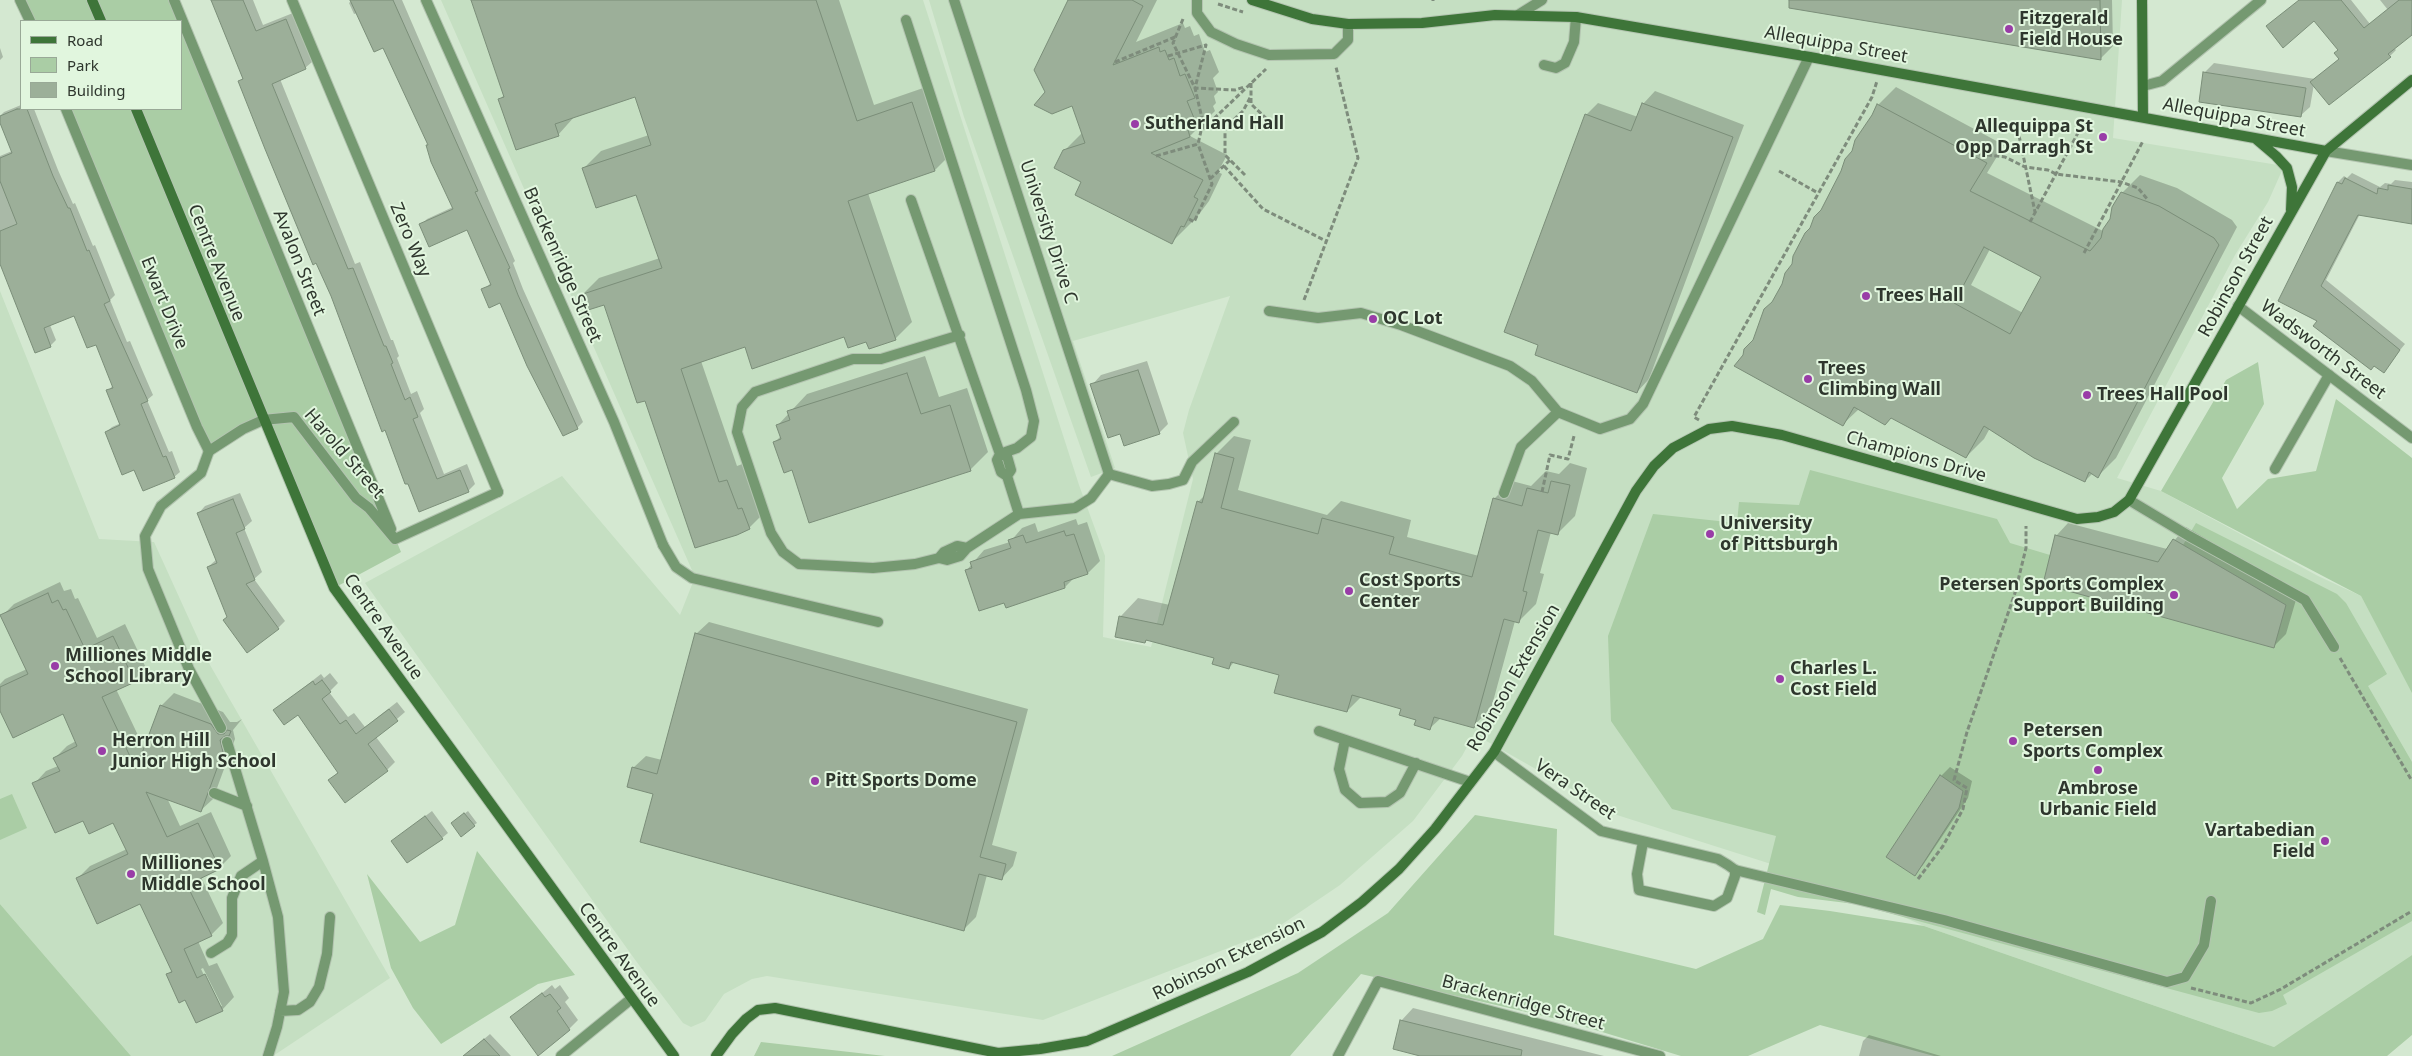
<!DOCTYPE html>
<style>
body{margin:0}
#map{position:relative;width:2412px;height:1056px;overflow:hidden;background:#d4e8d1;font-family:"Noto Sans",sans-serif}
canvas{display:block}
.legend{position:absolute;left:20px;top:20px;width:162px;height:90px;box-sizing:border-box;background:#e1f6de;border:1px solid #99a997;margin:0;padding:6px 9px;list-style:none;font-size:15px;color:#2e362d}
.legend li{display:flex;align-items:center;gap:10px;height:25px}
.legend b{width:25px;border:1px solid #99a997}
</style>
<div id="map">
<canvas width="2412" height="1056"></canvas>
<ul class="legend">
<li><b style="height:6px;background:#3e7539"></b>Road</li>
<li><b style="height:14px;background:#aacda5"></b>Park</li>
<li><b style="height:14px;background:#9caf99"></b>Building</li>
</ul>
</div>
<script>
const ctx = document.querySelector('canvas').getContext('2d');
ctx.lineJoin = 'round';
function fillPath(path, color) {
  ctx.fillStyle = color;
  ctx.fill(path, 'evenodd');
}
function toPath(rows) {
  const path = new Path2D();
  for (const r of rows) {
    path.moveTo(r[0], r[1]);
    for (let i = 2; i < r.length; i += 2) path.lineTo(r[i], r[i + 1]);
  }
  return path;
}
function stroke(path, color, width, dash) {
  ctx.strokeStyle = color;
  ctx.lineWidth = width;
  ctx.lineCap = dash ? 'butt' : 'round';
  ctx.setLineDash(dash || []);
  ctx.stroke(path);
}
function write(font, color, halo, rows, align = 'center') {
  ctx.font = font + ' "Noto Sans",sans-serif';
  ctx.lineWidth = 4;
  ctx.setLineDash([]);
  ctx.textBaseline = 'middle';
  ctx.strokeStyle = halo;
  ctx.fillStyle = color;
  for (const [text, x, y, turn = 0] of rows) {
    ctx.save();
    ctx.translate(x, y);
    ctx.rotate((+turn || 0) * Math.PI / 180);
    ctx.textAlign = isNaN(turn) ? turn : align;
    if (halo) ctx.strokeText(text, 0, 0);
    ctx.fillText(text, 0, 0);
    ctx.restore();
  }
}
const built = toPath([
 [441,0,923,0,1079,485,1105,556,1103,637,1151,647,1193,479,1183,433,1189,410,1230,296,1073,341,1115,468,1091,477,964,117,929,0,2122,0,2113,138,2284,166,2268,202,2235,255,2117,478,2161,491,2318,576,2361,596,2412,691,2412,955,2274,1047,1924,926,1812,877,1617,815,1474,734,1462,756,1413,821,1340,885,1272,931,1043,1020,767,976,752,979,724,994,705,1021,691,1027,683,1023,636,961,365,583,562,476,680,615,695,577],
 [0,291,99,539,154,542,210,665,390,978,273,1056,131,1056,0,904]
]);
const green = toPath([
 [20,0,174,0,401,552,334,588,263,421,209,451,66,109,181,109,181,21,30,21],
 [2258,362,2264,404,2222,478,2237,509,2268,479,2316,471,2336,399,2412,458,2412,693,2361,596,2161,491,2226,380],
 [1810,470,1997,519,2010,543,2050,555,2055,535,2158,562,2173,539,2183,545,2196,523,2337,594,2346,603,2387,674,2368,686,2412,762,2412,921,2283,995,2287,1004,2272,1011,2259,1013,1855,904,1798,897,1771,889,1765,915,1757,912,1776,836,1672,809,1611,721,1608,636,1653,514,1737,523,1739,502,1799,505],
 [12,794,27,828,0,840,0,799],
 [1475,815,1557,829,1554,935,1696,969,1763,939,1780,905,1830,911,1924,926,2274,1047,2412,955,2412,1035,2387,1056,1934,1056,1820,1025,1748,1056,1681,1056,1566,1021,1361,974,1290,1056,1112,1056,1298,973,1388,913],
 [477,851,575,975,538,984,441,1044,413,1008,391,968,367,874,420,942,455,925],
 [0,904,131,1056,0,1056],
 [761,1042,885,1056,754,1056]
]);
const shadow = toPath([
 [212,0,253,0,263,25,293,13,312,62,305,68,280,79,355,264,360,262,391,340,393,340,399,356,397,358,411,394,417,391,424,409,420,413,444,474,467,464,475,484,468,491,420,510,332,296,240,81,243,78],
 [352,0,402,0,515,261,513,263,523,289,583,422,577,428,501,301,483,290,492,282,467,228,421,225,427,219,453,207,427,146,429,144,384,46,358,13,354,14,349,3],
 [472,0,839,0,874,105,929,86,952,153,935,170,868,193,912,322,895,339,867,340,845,336,746,345,701,361,737,466,745,463,766,511,749,528,696,547,646,399,605,303,581,296,599,278,660,258,637,193,584,168,601,151,649,135,636,95,575,116,558,135,500,99,504,95],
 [1069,0,1157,0,1136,42,1183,23,1185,28,1190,26,1194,36,1199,34,1205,52,1210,50,1219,72,1213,78,1218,92,1214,96,1216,103,1213,106,1215,111,1190,136,1227,155,1218,172,1222,174,1209,201,1197,217,1172,242,1083,181,1064,151,1083,132,1073,105,1046,92],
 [1813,0,2112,0,2113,46,2101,58,1811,11],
 [2300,0,2351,0,2370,24,2388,10,2380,0,2412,0,2412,34,2394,48,2396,50,2390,56,2329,103,2314,84,2310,107,2300,116,2205,72,2214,63,2315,79,2340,58,2339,50,2315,19,2267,26],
 [0,48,3,57,0,60],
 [1896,87,2004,145,1987,173,2103,231,2111,220,2122,193,2140,175,2177,188,2232,220,2237,227,2116,458,2098,476,2093,473,2085,481,1990,428,1984,439,1966,457,1892,417,1859,409,1843,424,1754,341,1878,105],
 [1990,249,2042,277,2023,313,1971,285],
 [1655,91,1744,125,1649,379,1637,392,1586,115,1598,103,1638,117,1643,104],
 [21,105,21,109,34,109,58,170,73,204,75,203,93,246,95,245,115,295,110,300,127,342,130,341,143,372,153,395,147,400,169,452,172,451,180,472,174,477,135,468,106,432,112,427,121,423,108,391,113,385,97,343,74,315,50,325,56,340,50,346,0,262,0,156,12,151,0,116,4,112],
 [2352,173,2380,187,2385,183,2391,184,2395,180,2412,182,2412,223,2360,214,2326,280,2405,344,2383,371,2319,321,2279,300,2338,182,2344,176,2347,178],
 [925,356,939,397,967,388,988,452,970,470,793,469,775,442,781,436,778,425,807,394],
 [1147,361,1168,424,1159,433,1121,432,1092,385,1101,375],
 [1234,436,1251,440,1238,490,1327,515,1341,501,1411,520,1407,537,1479,556,1495,498,1512,481,1531,486,1546,471,1559,474,1570,463,1587,468,1575,516,1557,534,1551,532,1540,573,1544,574,1536,604,1518,622,1515,621,1491,709,1473,726,1441,718,1430,728,1402,708,1361,697,1347,711,1281,675,1234,662,1229,668,1215,657,1148,639,1145,642,1116,636,1121,616,1138,598,1170,605,1198,502,1205,495,1217,453],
 [240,493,252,521,244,528,262,572,254,579,285,621,278,628,228,617,208,567,217,559,198,514,205,506],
 [1076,519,1078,525,1087,522,1100,561,1088,573,1074,578,1065,587,1004,601,966,571,984,550,1010,542,1022,528,1035,523,1038,532],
 [2068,523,2167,549,2186,527,2298,593,2286,634,2274,646,2056,536],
 [60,582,64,591,71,589,75,599,78,598,97,638,125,624,146,668,134,680,116,689,145,750,161,706,174,693,223,712,230,722,237,722,242,719,233,730,235,739,213,799,200,811,167,798,180,826,211,812,231,856,219,868,201,877,223,923,211,935,198,941,209,966,217,963,234,997,222,1010,186,998,167,975,172,970,140,903,77,879,90,866,127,849,113,821,83,819,34,784,46,771,58,766,55,758,67,746,76,741,63,713,0,708,0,684,5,679,27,669,2,616,14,604],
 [203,968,222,1006,219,1006,201,969],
 [709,622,1028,709,992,845,1017,852,1013,866,1001,879,987,875,976,917,963,930,654,793,633,768,646,756,662,760,696,634],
 [330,673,338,683,329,692,348,717,354,713,365,727,397,702,405,712,376,737,395,762,387,770,330,780,339,771,298,714,275,710,321,674,324,678],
 [1950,767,1972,781,1968,798,1923,865,1914,874,1941,776],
 [432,811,448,833,442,838,399,836],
 [468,811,477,823,474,825,455,821],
 [552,985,555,989,560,985,569,998,565,1002,578,1020,569,1029,512,1018],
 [1413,1008,1604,1056,1424,1056,1401,1021],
 [490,1034,511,1056,464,1056],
 [1869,1035,1941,1056,1859,1056,1863,1041]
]);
const building = toPath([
 [211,0,243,0,256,31,286,19,306,69,272,84,348,269,353,268,384,346,386,346,393,363,391,364,405,400,410,397,418,417,413,419,437,479,460,470,469,492,419,512,408,484,405,484,385,430,382,432,331,296,316,263,313,265,265,149,238,81,243,79,211,0],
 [350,0,393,0,478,191,475,192,510,268,508,269,518,295,578,429,563,436,527,366,500,303,489,308,481,289,491,285,467,230,429,247,419,224,453,209,431,162,426,145,428,145,383,48,374,52,350,0],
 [471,0,816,0,857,121,912,102,935,171,848,201,896,340,869,349,866,342,848,348,844,337,752,369,745,347,681,369,719,482,727,480,738,509,742,508,750,529,737,535,695,548,645,401,637,403,604,305,585,311,580,295,662,268,636,195,596,208,582,168,651,145,635,97,555,124,559,136,516,150,498,99,504,97,471,0],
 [1068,0,1132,0,1143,6,1113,65,1159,47,1160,52,1165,50,1169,60,1174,58,1180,76,1185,74,1195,98,1187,101,1194,118,1189,120,1192,129,1188,130,1190,137,1151,153,1203,180,1194,197,1198,199,1184,227,1181,226,1172,244,1075,195,1081,182,1054,168,1063,150,1085,143,1072,106,1052,114,1034,105,1045,92,1034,70,1068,0],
 [1789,0,2100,0,2101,60,1789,8,1789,0],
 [2299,0,2341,0,2364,28,2399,0,2412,0,2412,35,2388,54,2391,57,2329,105,2310,82,2339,59,2334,53,2338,50,2314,21,2283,48,2266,26,2299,0],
 [2203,72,2306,88,2301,117,2199,102,2203,72],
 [1642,103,1733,137,1637,393,1535,355,1538,345,1504,332,1585,114,1631,131,1642,103],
 [1877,104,1987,163,1970,191,2090,251,2101,238,2103,229,2110,219,2112,207,2121,192,2159,206,2214,238,2219,245,2098,478,2089,472,2085,482,2034,458,1984,426,1966,458,1891,418,1885,425,1854,407,1843,426,1734,366,1743,355,1744,349,1753,340,1764,309,1772,302,1782,284,1785,273,1792,264,1793,256,1805,233,1810,228,1814,217,1821,210,1841,171,1845,159,1852,151,1855,140,1872,115,1877,104],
 [1984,247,2041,277,2010,334,1954,303,1984,247],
 [17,109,27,109,53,176,68,208,70,208,87,251,89,250,110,301,104,304,148,401,141,404,163,457,166,456,175,478,143,491,134,470,122,475,105,432,120,425,106,390,113,388,96,345,87,348,74,316,44,328,51,347,35,353,0,264,0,231,17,224,0,181,0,158,12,153,0,123,0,116,17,109],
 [2345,178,2377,194,2378,188,2388,190,2388,185,2412,189,2412,224,2358,215,2321,286,2400,350,2384,373,2374,366,2371,370,2313,326,2317,321,2278,301,2337,182,2342,184,2345,178],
 [1138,370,1160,434,1124,446,1120,434,1108,438,1090,384,1138,370],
 [907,373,921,414,950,405,971,471,809,523,792,470,784,473,773,442,781,439,776,425,790,420,787,411,907,373],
 [1215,453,1234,458,1221,508,1318,534,1322,518,1394,537,1389,554,1472,577,1493,498,1522,506,1527,488,1548,493,1551,481,1570,485,1558,535,1538,530,1523,591,1527,592,1519,623,1504,619,1474,728,1434,717,1430,730,1414,725,1416,720,1399,715,1401,709,1352,695,1347,712,1274,693,1279,675,1231,662,1229,669,1212,664,1214,658,1146,640,1145,643,1115,637,1119,616,1163,625,1197,501,1202,503,1215,453],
 [233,499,245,529,236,533,255,580,246,584,279,629,247,653,223,620,227,617,207,567,217,563,197,513,233,499],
 [1064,531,1066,536,1074,534,1088,574,1064,582,1065,588,1006,608,1004,603,979,611,965,570,972,568,970,562,1011,548,1008,540,1023,535,1026,543,1064,531],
 [2055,535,2158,562,2173,539,2286,605,2274,648,2043,584,2055,535],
 [48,593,52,603,58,600,63,610,66,609,85,649,113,636,135,682,102,697,136,769,160,705,211,724,218,734,224,734,227,730,231,731,229,736,225,736,220,740,223,752,201,812,146,792,167,837,198,823,220,869,187,885,212,936,184,949,197,978,205,974,223,1011,196,1023,185,1000,179,1003,166,974,172,972,140,904,97,924,76,878,128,854,113,823,89,834,83,821,55,833,32,783,60,771,53,758,77,746,63,714,13,738,0,711,0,687,28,674,0,615,48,593],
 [695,633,1017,722,980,857,1006,864,1002,880,979,874,964,931,640,842,653,794,627,787,632,767,657,774,695,633],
 [322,680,331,692,322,699,340,724,346,720,356,734,389,709,398,721,368,744,388,771,345,803,328,780,338,773,298,715,284,725,273,710,313,681,315,685,322,680],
 [1940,775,1963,791,1959,808,1915,876,1886,857,1940,775],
 [464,813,475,826,461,837,451,823,464,813],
 [425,816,443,839,407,863,391,841,425,816],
 [542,993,545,997,550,994,561,1008,557,1011,570,1030,538,1056,510,1017,542,993],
 [1400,1020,1522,1050,1521,1056,1420,1056,1393,1049,1400,1020],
 [484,1039,500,1056,463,1056,484,1039]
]);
const path = toPath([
 [1433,0,1433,1],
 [1218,4,1243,12],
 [1183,19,1173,43,1195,88,1204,127],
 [1168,56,1206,45,1195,88,1235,90,1244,87],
 [1115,62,1175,37],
 [1251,83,1251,104,1270,122],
 [2016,121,2035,212],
 [1972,153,2005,157,2025,167,2048,170,2056,174,2121,182,2138,188,2148,200],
 [1156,156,1198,144,1201,131,1266,69],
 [1224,166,1263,209,1326,241],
 [1779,171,1818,193],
 [1245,175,1225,155,1225,128,1243,111,1251,96],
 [1210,179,1230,160],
 [1189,219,1194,222,1212,184,1198,144],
 [2030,222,2079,131],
 [2084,253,2143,141],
 [1304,300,1358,158,1336,67],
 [1699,420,1694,417,1872,97,1877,81],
 [1542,492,1550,455,1568,459,1574,436],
 [2340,658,2412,781],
 [1918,879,1943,846,1963,809,1967,788,1954,780,1967,732,2015,593,2026,548,2026,526],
 [2191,988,2251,1003,2281,989,2412,911]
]);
const lane = toPath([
 [292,0,498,492],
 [1197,0,1197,13,1211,32,1236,44,1269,55,1334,54,1348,40,1348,24],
 [906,20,1026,390,1034,421,1031,437,1017,448,1000,454],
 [1544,65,1556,68,1565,63,1574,42,1576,17],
 [911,200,1000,454,997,460,1001,472,1007,476,1019,514],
 [1269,311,1318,318,1361,313,1401,325,1510,366,1532,381,1558,412,1600,429,1630,419,1643,404,1809,57],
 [960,335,881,359,853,359,755,392,742,407,737,432,771,533,783,552,799,564,873,568,915,564,939,558,947,560,960,556,967,548,1019,514,1075,508,1091,498,1109,474,1152,486,1169,484,1183,480,1192,462,1234,422],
 [209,451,201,473,161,506,145,536,148,569,189,669,221,728],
 [1000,454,1007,456,1011,470,1007,476],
 [2275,469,2329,375],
 [1504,493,1521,447,1558,412],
 [2129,500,2189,536,2305,600,2334,647],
 [663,545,676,567,692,578,878,622],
 [939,558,944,552,957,546,967,548],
 [1319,731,1470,782],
 [1345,740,1339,769,1345,790,1360,803,1387,802,1400,793,1416,763],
 [227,742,263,861,278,917,284,992,277,1027,268,1056],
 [214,793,247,806],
 [1735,870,1944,920,2167,982,2185,977,2204,945,2211,901],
 [211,953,227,943,232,935,232,898,241,876,263,861],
 [280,1011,298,1010,310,1002,319,987,327,954,330,917]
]);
const street = toPath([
 [20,0,30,21],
 [174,0,391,529],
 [426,0,614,422,663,545],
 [954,0,1109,474],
 [1518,15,1542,0],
 [2143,86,2162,81,2261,0],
 [66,109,197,427,209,451,243,429,263,420,294,417,356,498,369,508,395,539,498,492],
 [2326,151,2412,165],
 [2238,306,2412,438],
 [1494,752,1601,831,1718,859,1728,865,1735,870,1735,876,1727,898,1714,906,1639,890,1637,874,1643,842],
 [561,1056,631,999],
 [1338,1056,1378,981,1660,1056]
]);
const secondary = toPath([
 [92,0,101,21],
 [1252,0,1312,19,1348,24,1422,23,1495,15,1576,17,1810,57,2326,151],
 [2142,0,2143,117],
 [136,109,334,588,674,1056],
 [2256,139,2276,156,2287,168,2292,187,2291,210],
 [716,1056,732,1034,746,1019,758,1010,775,1008,998,1053,1040,1049,1087,1041,1248,972,1322,932,1362,902,1399,869,1435,829,1494,752,1636,491,1654,466,1673,448,1709,429,1732,426,1782,435,2077,519,2098,517,2114,512,2129,500,2326,151,2412,80]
]);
const markers = [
 [2009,29,5,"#993da7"],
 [1135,124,5,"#993da7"],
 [2103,137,5,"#993da7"],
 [1866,296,5,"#993da7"],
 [1373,319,5,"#993da7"],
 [1808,379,5,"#993da7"],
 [2087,395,5,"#993da7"],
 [1710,534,5,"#993da7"],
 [1349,591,5,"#993da7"],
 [2174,595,5,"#993da7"],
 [55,666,5,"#993da7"],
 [1780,679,5,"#993da7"],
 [2013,741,5,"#993da7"],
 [102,751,5,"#993da7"],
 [2098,770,5,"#993da7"],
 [815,781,5,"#993da7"],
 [2325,841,5,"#993da7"],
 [131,874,5,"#993da7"]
];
const poiNames = [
 ["Fitzgerald",2019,19],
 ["Field House",2019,40],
 ["Sutherland Hall",1145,124],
 ["Allequippa St",2093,127,"right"],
 ["Opp Darragh St",2093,148,"right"],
 ["Trees Hall",1876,296],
 ["OC Lot",1383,319],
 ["Trees",1818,369],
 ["Climbing Wall",1818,390],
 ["Trees Hall Pool",2097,395],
 ["University",1720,524],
 ["of Pittsburgh",1720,545],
 ["Cost Sports",1359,581],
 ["Center",1359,602],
 ["Petersen Sports Complex",2164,585,"right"],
 ["Support Building",2164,606,"right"],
 ["Milliones Middle",65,656],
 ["School Library",65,677],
 ["Charles L.",1790,669],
 ["Cost Field",1790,690],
 ["Petersen",2023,731],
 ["Sports Complex",2023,752],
 ["Herron Hill",112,741],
 ["Junior High School",112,762],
 ["Pitt Sports Dome",825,781],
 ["Ambrose",2098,789,"center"],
 ["Urbanic Field",2098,810,"center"],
 ["Vartabedian",2315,831,"right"],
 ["Field",2315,852,"right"],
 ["Milliones",141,864],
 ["Middle School",141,885]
];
const streetNames = [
 ["Allequippa Street",1836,45,10],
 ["Allequippa Street",2234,118,11],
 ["University Drive C",1048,232,72],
 ["Zero Way",410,240,67],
 ["Centre Avenue",216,263,68],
 ["Avalon Street",299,263,68],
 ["Brackenridge Street",562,265,66],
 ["Robinson Street",2236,277,-61],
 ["Ewart Drive",164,303,68],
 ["Wadsworth Street",2323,350,37],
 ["Harold Street",344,454,49],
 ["Champions Drive",1916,457,16],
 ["Centre Avenue",383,627,55],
 ["Robinson Extension",1514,678,-60],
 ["Vera Street",1575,790,34],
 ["Centre Avenue",619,955,54],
 ["Robinson Extension",1229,959,-26],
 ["Brackenridge Street",1523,1003,15]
];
fillPath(built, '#c5dfc2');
fillPath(green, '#aacda5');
fillPath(shadow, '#0003');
fillPath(building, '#9caf99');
stroke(building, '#7b8e79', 1);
stroke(lane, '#b3c4b0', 12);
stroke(street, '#b3c4b0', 12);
stroke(secondary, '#b3c4b0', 12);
stroke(path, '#7e8c7c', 3, [5, 2.5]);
stroke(lane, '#759971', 10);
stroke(street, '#759971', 10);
stroke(secondary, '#3e7539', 10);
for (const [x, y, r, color] of markers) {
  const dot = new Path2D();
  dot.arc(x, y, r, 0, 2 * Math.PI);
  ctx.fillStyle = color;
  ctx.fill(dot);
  stroke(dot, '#e1f6de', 2);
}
write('bold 18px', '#2e362d', '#e1f6de', poiNames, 'left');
write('18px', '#2e362d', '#e1f6de', streetNames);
</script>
